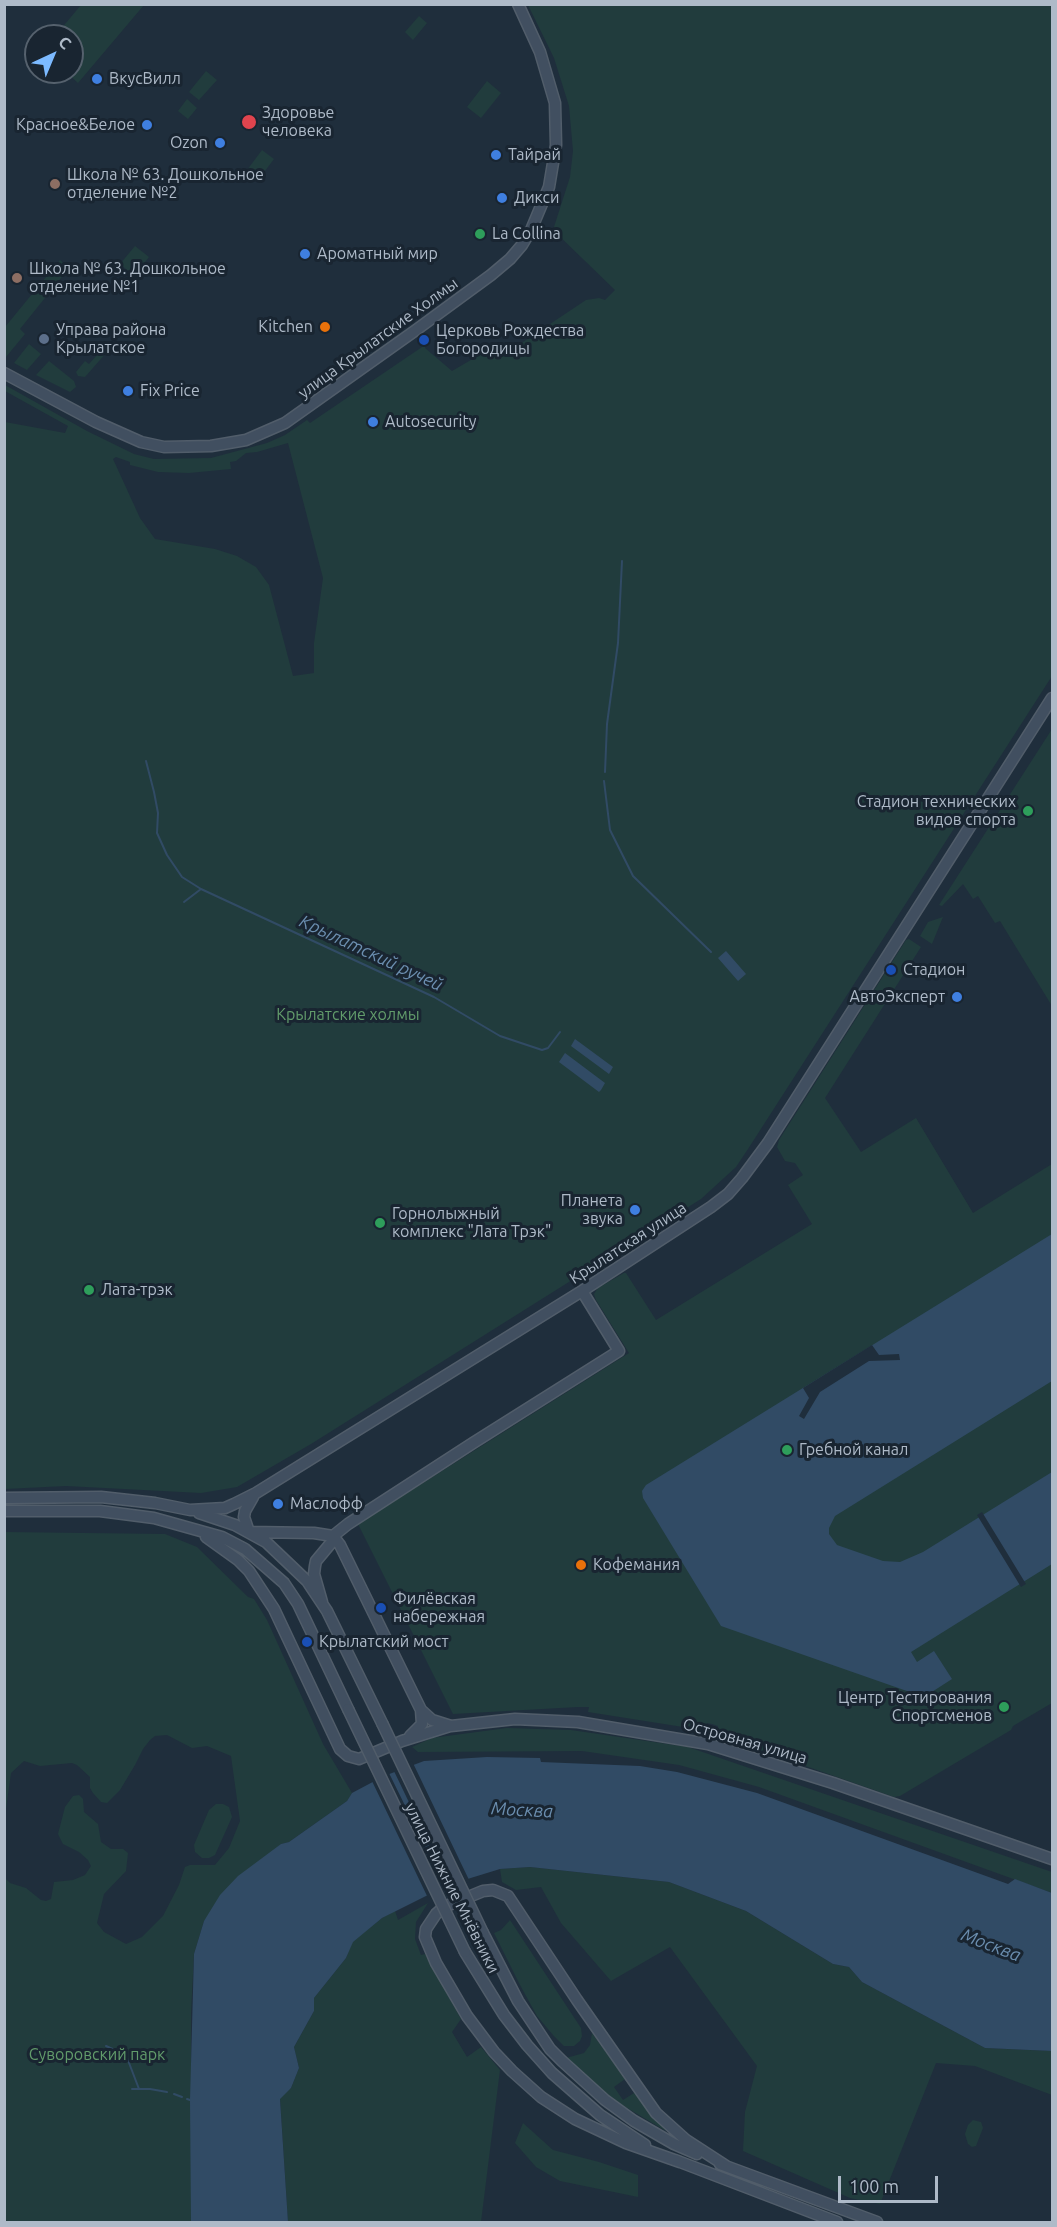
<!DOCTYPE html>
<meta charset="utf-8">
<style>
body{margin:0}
#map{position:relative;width:1057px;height:2227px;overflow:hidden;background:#1f2e3c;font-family:Ubuntu,sans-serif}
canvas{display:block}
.frame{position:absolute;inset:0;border:6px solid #aebac8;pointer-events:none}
.north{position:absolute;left:24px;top:24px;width:60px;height:60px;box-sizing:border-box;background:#192531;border:2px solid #55616d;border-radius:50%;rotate:44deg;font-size:16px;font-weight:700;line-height:24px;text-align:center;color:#aebac8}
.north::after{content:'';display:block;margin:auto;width:21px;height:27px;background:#7cbaff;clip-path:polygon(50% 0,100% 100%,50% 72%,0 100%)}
.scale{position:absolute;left:838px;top:2176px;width:100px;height:27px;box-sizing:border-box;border:3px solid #aebac8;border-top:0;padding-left:8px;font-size:18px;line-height:21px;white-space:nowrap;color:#aebac8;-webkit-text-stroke:4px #192531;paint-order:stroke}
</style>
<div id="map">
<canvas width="1057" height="2227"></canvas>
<div class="frame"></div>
<div class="north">С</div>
<div class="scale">100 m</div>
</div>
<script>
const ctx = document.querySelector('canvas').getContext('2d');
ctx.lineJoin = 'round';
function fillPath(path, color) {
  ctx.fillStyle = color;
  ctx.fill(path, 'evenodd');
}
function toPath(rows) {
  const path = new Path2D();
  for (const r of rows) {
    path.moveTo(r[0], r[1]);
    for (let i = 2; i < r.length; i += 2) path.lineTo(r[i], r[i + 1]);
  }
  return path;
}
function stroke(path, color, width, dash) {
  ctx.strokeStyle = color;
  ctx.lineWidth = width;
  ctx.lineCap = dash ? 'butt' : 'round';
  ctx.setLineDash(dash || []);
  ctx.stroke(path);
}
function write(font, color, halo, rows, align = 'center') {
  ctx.font = font + ' Ubuntu,sans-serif';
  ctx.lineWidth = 6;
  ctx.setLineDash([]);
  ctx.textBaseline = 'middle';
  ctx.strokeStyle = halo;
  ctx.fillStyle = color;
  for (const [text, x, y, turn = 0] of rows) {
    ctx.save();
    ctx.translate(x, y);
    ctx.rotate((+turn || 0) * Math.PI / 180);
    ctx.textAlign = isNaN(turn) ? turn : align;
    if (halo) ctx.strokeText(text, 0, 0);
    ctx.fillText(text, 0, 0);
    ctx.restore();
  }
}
const green = toPath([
 [81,5,144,5,78,83,66,72,72,72,72,36,55,36],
 [528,5,1052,5,1052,676,748,1149,736,1167,701,1199,311,1444,237,1487,201,1493,66,1486,5,1489,5,422,65,433,68,426,5,391,5,385,87,431,134,454,154,459,211,458,267,443,285,435,307,420,310,423,425,345,425,348,452,371,488,350,517,346,586,300,599,298,605,300,615,290,553,230,570,177,573,151,569,106,554,58],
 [288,443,323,578,314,643,314,673,293,676,269,585,256,567,237,556,215,549,155,539,140,518,113,459,116,457,130,462,130,465,158,472,189,473,231,469,230,462,236,461,246,453,257,452],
 [419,16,427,23,413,40,405,32],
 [206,71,217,80,199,100,189,92],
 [487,81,501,93,481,118,467,107],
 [187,99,197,108,188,119,178,111],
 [262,150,274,159,259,179,247,170],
 [135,246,149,257,134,276,120,264],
 [60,260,69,268,20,329,25,334,6,357,5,356,5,327],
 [29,344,41,354,27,370,14,363],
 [105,346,107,352,85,377,78,376,76,372,85,361,89,364],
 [49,361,74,381,76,387,70,392,36,375],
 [1052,729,1052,1006,1000,921,995,923,978,896,973,899,963,884,942,906,939,905],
 [943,917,932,944,920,936,928,922],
 [909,939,921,947,825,1098,861,1152,916,1118,973,1213,1052,1164,1052,1703,1013,1726,1011,1730,900,1796,894,1797,720,1736,717,1732,718,1726,712,1724,707,1723,702,1730,588,1712,589,1707,578,1707,453,1714,358,1524,629,1353,596,1300,594,1294,598,1288,624,1273,626,1273,656,1320,812,1224,788,1185,803,1175,795,1163,785,1161,777,1147,779,1140,906,940],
 [5,1532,165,1534,197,1547,248,1597,254,1599,267,1620,323,1744,352,1793,347,1801,289,1842,281,1844,204,1921,194,1954,191,2014,191,2222,5,2222,5,1878,10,1883,26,1888,41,1900,46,1901,51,1899,54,1882,73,1880,85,1875,91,1866,88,1860,79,1852,63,1844,58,1834,65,1807,73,1796,79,1795,83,1799,84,1812,98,1824,101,1842,111,1849,123,1849,128,1853,126,1871,104,1894,97,1923,104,1932,126,1944,142,1937,163,1916,179,1885,185,1867,190,1865,215,1865,229,1848,240,1821,231,1756,207,1746,192,1748,167,1735,155,1736,150,1740,143,1749,135,1765,120,1790,107,1803,101,1802,93,1793,90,1788,90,1777,77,1765,72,1763,40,1766,24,1761,11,1773,5,1816],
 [507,1728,571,1730,688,1747,1052,1872,1052,1893,759,1787,679,1765,582,1751,418,1752,412,1747,432,1738],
 [216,1804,223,1804,229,1807,232,1817,215,1855,209,1858,202,1858,195,1852,194,1845,209,1810],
 [530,1867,669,1882,746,1911,833,1964,849,1967,862,1982,985,2048,1052,2051,1052,2095,975,2066,936,2063,880,2204,850,2198,743,2151,745,2112,757,2066,670,1947,611,1981,561,1923,541,1887,516,1890,502,1882,500,1869],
 [428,1903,416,1922,415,1939,421,1955,425,1954,461,2019,452,2032,467,2057,481,2047,500,2070,481,2222,288,2222,280,2098,291,2088,299,2068,294,2047,314,2011,314,1998,346,1958,352,1942,382,1918,395,1911,398,1920],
 [510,1920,581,2028,582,2036,580,2041,574,2046,564,2046,553,2035,537,2016,520,1985,494,1933,501,1930],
 [592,2033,625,2079,614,2087,623,2100,634,2093,666,2131,622,2105,595,2085,566,2058,584,2053,590,2045],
 [973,2120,981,2122,983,2128,976,2146,972,2147,968,2144,965,2134,968,2125],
 [523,2123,553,2150,599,2162,638,2175,638,2197,560,2181,536,2167,515,2143]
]);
const water = toPath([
 [726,951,746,974,738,981,718,958],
 [575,1039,613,1067,609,1074,571,1046],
 [565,1053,605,1083,601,1090,599,1092,559,1062],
 [1052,1234,1052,1381,835,1516,829,1528,829,1534,837,1545,883,1561,900,1562,923,1552,1052,1472,1052,1564,911,1652,917,1662,934,1651,952,1679,924,1697,721,1626,643,1498,642,1491,646,1485],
 [487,1757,540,1758,541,1762,640,1766,677,1772,757,1793,1008,1884,1015,1879,1052,1893,1052,2051,985,2048,862,1982,849,1967,833,1964,746,1911,669,1882,530,1867,500,1869,448,1885,382,1918,353,1942,346,1958,314,1998,314,2011,294,2047,299,2068,291,2088,280,2099,288,2222,191,2222,190,2100,194,1954,204,1921,220,1895,238,1876,281,1844,289,1842,347,1801,352,1793,384,1776,424,1761]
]);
const pier = toPath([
 [872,1345,879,1355,899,1354,900,1360,869,1361,820,1392,804,1419,799,1416,809,1398,803,1388],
 [982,1512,1026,1584,1021,1587,977,1515],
 [412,1761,470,1882,450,1888,393,1769],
 [388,1771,446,1889,428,1898,371,1779]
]);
const stream = toPath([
 [146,761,154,792,158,813,157,833,167,855,182,877,201,889],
 [605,772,607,724,618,643,622,561],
 [604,781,610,830,633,876,711,952],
 [184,902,201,889,434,997,500,1036,542,1050,548,1048,560,1032],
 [106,2046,126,2055,139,2089],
 [132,2089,150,2089,167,2092],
 [174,2094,182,2097],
 [187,2099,190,2100]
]);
const secondary = toPath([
 [4,373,96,422,141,442,164,447,211,446,246,440,285,423,416,330,491,275,510,259,522,245,531,230,549,187,556,145,555,103,540,52,518,4],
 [4,1498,101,1497,155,1503,190,1510,225,1508,234,1504,256,1493,582,1291,711,1207,728,1194,742,1178,768,1143,1052,698],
 [4,1511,100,1511,154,1518,222,1537,245,1549,284,1583,298,1604,348,1709],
 [199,1513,235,1525,266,1542,307,1581,327,1611,382,1723],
 [249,1532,314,1533,333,1536,340,1545,421,1710,422,1724,410,1736],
 [249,1532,244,1517,245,1511,253,1497],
 [206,1537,238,1560,249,1571,274,1609,340,1749,348,1756,359,1759,402,1741,450,1726],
 [322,1602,314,1574,315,1566,316,1561,331,1543,333,1536,348,1524,473,1443,619,1351,582,1291],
 [421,1710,432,1720,451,1726,515,1719,578,1722,708,1744,833,1783,1052,1859],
 [483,1933,518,2001,550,2049,562,2061,605,2100,634,2121,674,2144,697,2154],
 [465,1952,504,2015,527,2045,552,2073,600,2115,645,2145],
 [675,2160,837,2222],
 [680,2162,626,2143,575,2119,541,2097,512,2071,494,2052,467,2016,436,1963,425,1937,426,1929,436,1914,444,1907,483,1891,493,1890,508,1896,577,2000,656,2113,686,2140,726,2166],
 [720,2164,877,2222]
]);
const secondaryBridge = toPath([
 [348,1709,465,1952],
 [382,1723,483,1933]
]);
const markers = [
 [97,79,6,"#3f7fe0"],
 [249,122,8,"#e0444e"],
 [147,125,6,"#3f7fe0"],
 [220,143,6,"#3f7fe0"],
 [496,155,6,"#3f7fe0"],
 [55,184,6,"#8d6e63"],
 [502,198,6,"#3f7fe0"],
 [480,234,6,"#2e9e5b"],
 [305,254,6,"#3f7fe0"],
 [17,278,6,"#8d6e63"],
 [325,327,6,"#e8710a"],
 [44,339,6,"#5c6f8a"],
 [424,340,6,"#1a4fb4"],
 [128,391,6,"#3f7fe0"],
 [373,422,6,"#3f7fe0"],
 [1028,811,6,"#2e9e5b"],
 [891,970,6,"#1a4fb4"],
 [957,997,6,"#3f7fe0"],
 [635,1210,6,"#3f7fe0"],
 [380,1223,6,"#2e9e5b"],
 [89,1290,6,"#2e9e5b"],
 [787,1450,6,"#2e9e5b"],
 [278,1504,6,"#3f7fe0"],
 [581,1565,6,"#e8710a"],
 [381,1608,6,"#1a4fb4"],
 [307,1642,6,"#1a4fb4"],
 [1004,1707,6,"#2e9e5b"]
];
const poiNames = [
 ["ВкусВилл",109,79],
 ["Здоровье",262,113],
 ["человека",262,131],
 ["Красное&Белое",135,125,"right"],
 ["Ozon",208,143,"right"],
 ["Тайрай",508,155],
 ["Школа № 63. Дошкольное",67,175],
 ["отделение №2",67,193],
 ["Дикси",514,198],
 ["La Collina",492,234],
 ["Ароматный мир",317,254],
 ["Школа № 63. Дошкольное",29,269],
 ["отделение №1",29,287],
 ["Kitchen",313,327,"right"],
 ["Управа района",56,330],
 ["Крылатское",56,348],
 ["Церковь Рождества",436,331],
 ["Богородицы",436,349],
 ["Fix Price",140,391],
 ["Autosecurity",385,422],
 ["Стадион технических",1016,802,"right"],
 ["видов спорта",1016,820,"right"],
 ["Стадион",903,970],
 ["АвтоЭксперт",945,997,"right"],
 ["Планета",623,1201,"right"],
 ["звука",623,1219,"right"],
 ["Горнолыжный",392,1214],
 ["комплекс \"Лата Трэк\"",392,1232],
 ["Лата-трэк",101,1290],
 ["Гребной канал",799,1450],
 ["Маслофф",290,1504],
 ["Кофемания",593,1565],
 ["Филёвская",393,1599],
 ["набережная",393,1617],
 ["Крылатский мост",319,1642],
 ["Центр Тестирования",992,1698,"right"],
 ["Спортсменов",992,1716,"right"]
];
const streetNames = [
 ["улица Крылатские Холмы",378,338,-36],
 ["Крылатская улица",628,1243,-33],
 ["Островная улица",745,1741,16],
 ["улица Нижние Мнёвники",452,1888,63]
];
const parkNames = [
 ["Крылатские холмы",348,1015],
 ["Суворовский парк",97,2055]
];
const waterNames = [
 ["Крылатский ручей",371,953,25],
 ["Москва",522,1810,3],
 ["Москва",991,1945,21]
];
fillPath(green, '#213c3d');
fillPath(water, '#314b65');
fillPath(pier, '#1f2e3c');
stroke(stream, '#314b65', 2);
stroke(secondary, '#515d6a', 13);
stroke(secondary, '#414f60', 10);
stroke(secondaryBridge, '#515d6a', 13, []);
stroke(secondaryBridge, '#414f60', 10);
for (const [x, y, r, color] of markers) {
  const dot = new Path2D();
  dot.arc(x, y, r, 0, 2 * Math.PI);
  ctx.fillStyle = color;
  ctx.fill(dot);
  stroke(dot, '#192531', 2);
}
write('16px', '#aebac8', '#192531', poiNames, 'left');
write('16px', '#aebac8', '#192531', streetNames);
write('16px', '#629c6b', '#192531', parkNames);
write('italic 18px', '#6b8eaf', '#192531', waterNames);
</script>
